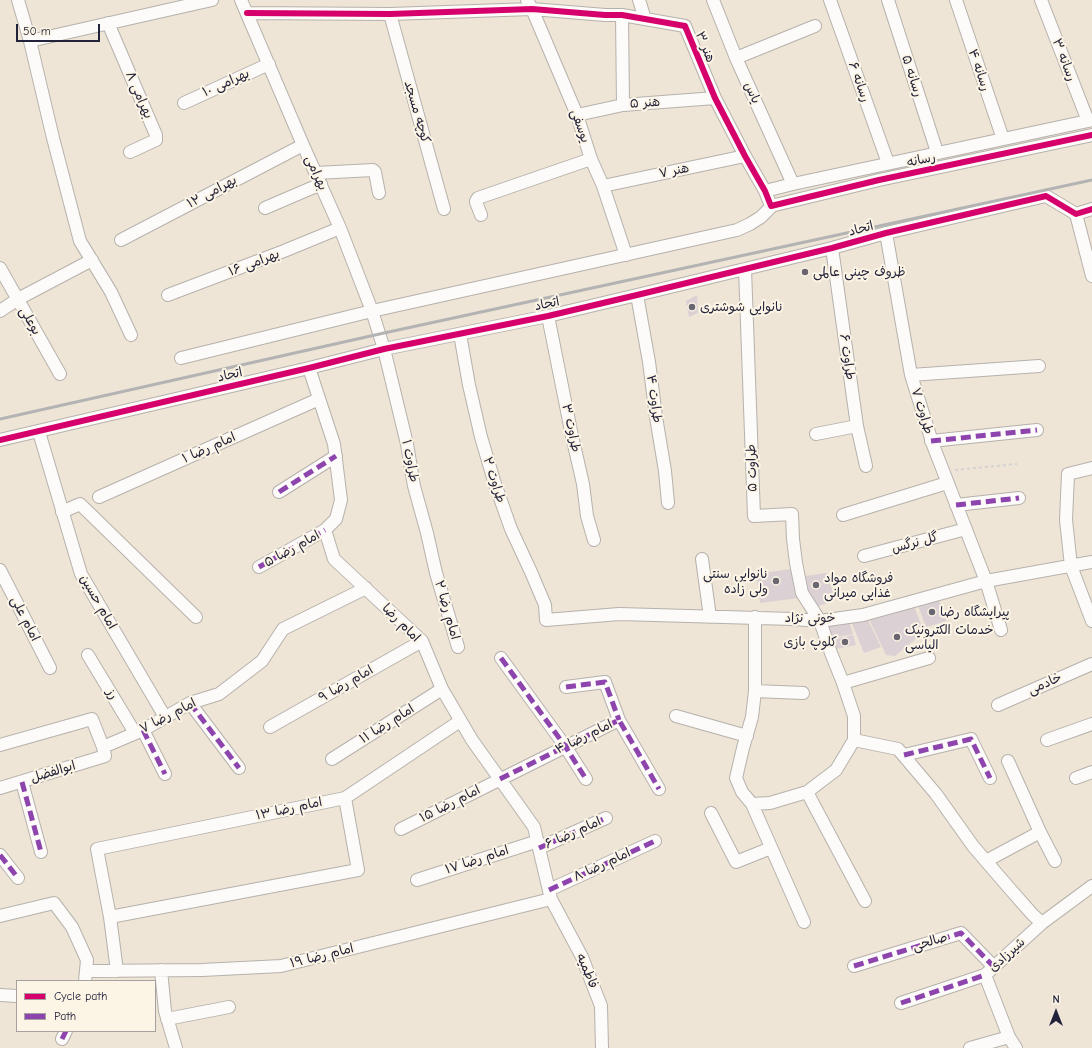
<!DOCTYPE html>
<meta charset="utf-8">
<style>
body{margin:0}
#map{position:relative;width:1092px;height:1048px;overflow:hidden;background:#eee5d7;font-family:"Comic Neue",sans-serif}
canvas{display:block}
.legend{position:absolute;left:16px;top:980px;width:140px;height:52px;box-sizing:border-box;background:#fcf5e5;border:1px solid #a5a1a1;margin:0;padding:5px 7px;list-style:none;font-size:12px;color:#22223b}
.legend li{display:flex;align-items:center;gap:8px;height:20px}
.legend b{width:20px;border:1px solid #a5a1a1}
.north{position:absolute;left:1036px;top:992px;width:40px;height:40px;-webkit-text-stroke:3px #fcf5e5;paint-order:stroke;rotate:0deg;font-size:11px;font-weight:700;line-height:16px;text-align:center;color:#22223b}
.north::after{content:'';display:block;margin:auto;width:14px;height:18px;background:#22223b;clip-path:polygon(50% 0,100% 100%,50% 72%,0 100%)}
.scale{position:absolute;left:16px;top:24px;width:84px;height:18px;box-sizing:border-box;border:2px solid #22223b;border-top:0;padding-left:5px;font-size:12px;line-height:14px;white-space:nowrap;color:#22223b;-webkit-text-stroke:3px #fcf5e5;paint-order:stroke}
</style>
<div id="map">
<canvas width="1092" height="1048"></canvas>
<ul class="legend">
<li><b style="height:5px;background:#d6006c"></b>Cycle path</li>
<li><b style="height:5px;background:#8e44ad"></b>Path</li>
</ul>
<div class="north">N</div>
<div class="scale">50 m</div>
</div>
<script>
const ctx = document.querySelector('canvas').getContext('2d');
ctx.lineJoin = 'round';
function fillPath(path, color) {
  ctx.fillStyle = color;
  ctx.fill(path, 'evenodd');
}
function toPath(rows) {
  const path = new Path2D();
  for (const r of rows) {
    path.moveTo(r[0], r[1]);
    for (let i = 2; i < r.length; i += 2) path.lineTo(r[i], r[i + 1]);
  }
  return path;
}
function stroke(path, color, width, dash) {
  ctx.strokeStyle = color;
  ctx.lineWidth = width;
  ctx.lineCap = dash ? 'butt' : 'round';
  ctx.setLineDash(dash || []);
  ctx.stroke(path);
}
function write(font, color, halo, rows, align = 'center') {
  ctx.font = font + ' "Comic Neue","Playpen Sans Arabic",sans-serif';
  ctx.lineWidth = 4;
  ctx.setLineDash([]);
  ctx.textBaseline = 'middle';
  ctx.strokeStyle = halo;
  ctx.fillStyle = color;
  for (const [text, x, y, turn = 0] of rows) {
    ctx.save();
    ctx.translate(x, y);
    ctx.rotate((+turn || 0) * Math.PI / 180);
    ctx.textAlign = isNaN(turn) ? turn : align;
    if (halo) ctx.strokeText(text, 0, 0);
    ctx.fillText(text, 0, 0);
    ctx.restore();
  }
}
const building = toPath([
 [697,295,698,313,689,317,686,301],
 [791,569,799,598,760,603,756,574],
 [827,573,835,599,825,604,815,607,802,593,805,576],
 [938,598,947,621,926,627,917,603],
 [914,606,924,632,895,656,886,655,869,619],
 [864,618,868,620,881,647,864,653,851,621],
 [848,619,853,634,832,638,824,623],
 [853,635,856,645,836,649,834,639]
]);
const path = toPath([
 [955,470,1017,464]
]);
const minor = toPath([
 [18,0,30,41,53,138,80,241,111,292,131,335],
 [241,0,303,145,340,228,372,311,384,349,407,444,414,486,427,533,436,573,458,647],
 [527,0,532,9,577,115,591,159,603,186,626,255],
 [639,0,645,19],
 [713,0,736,58,793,184],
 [830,0,888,163],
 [888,0,937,152],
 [956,0,1003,139],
 [1041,0,1088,121],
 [247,13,390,14,532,9,605,15,622,15,685,26,715,98,745,156,765,191,771,206,879,180,1092,135],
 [390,14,444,209],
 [622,15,623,105],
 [108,23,156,135,156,140,130,152],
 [30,41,212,0],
 [736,58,815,26],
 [184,103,269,64],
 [577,115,623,105,715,98],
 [316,173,373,170,375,172,379,193],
 [603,186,745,156],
 [765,191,793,184,1092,120],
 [265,208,321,184],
 [1076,214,1092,276],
 [481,215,476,202,476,201,478,198,591,159],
 [886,233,911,375,933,445,986,581,1001,630],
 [121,240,303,145],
 [832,248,857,426,866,466],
 [0,268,60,374],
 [745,269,754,516,792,514,793,539,796,563,802,593,820,621,831,653,843,683,854,716,854,740,898,749,936,794,973,846,1010,889,1033,915,1042,923],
 [168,295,284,251,340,228],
 [637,295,649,362,656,417,665,471,668,503],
 [0,311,18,299,92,260],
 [548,316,572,436,583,484,587,516,594,540],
 [460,334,469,385,481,437,494,481,511,529,531,572,545,605,546,620,619,614,793,619,820,621,863,615,986,581,1092,562],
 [181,358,372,311,737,230,750,224,761,217,772,206],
 [309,368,334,444,341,500,336,519,325,530,334,559,422,641,442,689,472,740,534,827,551,899,582,957,601,1006,602,1048],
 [911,375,1039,366],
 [39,432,81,574,165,717],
 [816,434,857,426],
 [0,440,309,368,384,349,548,316,637,295,832,248,886,233,1046,196,1076,214,1092,209],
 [931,441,1037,430],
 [1092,468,1068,474,1066,520,1071,566,1092,621],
 [279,492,336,456],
 [99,497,319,399],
 [956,505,1019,498],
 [62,512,80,504,196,617],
 [843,515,947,483],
 [864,556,966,529],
 [702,559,710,617],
 [259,567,325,530],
 [0,570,50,668],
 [755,617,755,691],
 [88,655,135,733],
 [501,658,565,746,586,779],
 [843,683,929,658],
 [566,687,605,682,619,720],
 [803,693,755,691,752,717,743,748,736,778,742,792,752,804,770,803,807,792,836,770,854,740],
 [190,703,239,768],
 [998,705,1092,664],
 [676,716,747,736],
 [270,727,422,641],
 [143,730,165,774],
 [1047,740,1092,724],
 [0,745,92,719,103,747,105,756,0,788],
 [103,747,143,730,190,703,219,694,262,661,283,629,366,588],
 [904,755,971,739,990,778],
 [332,759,442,689],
 [1076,778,1092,772],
 [22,782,41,852],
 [807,792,865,901],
 [345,798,358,870,110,917,97,849,345,798,460,721],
 [752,804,804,922],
 [711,813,736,862,771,848],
 [401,829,619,720,659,789],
 [1040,832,1055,861],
 [539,848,606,818],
 [0,855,18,878],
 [986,861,1040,832,1008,761],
 [417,880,538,841],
 [549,890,655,841],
 [0,916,54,903,72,927,87,960,85,981],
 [110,917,117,971],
 [854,966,961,933,994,967],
 [161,970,165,1011,176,1048],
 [87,971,202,970,281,966,551,899],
 [985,975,1009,1037,1016,1048],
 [0,995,17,996],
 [901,1003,985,975,1042,923,1092,886],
 [167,1019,229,1007],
 [62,1039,66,1031],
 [970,1048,1009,1037]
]);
const rail = toPath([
 [0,419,384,333,1092,180]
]);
const quiet = toPath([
 [931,441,1037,430],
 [279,492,336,456],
 [956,505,1019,498],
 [259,567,325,530],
 [501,658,565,746,586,779],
 [566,687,605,682,619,720],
 [190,703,239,768],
 [143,730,165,774],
 [904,755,971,739,990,778],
 [500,779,619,720,659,789],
 [22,782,41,852],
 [539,848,606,818],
 [0,855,18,878],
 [549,890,655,841],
 [854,966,961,933,994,967],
 [901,1003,985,975],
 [62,1039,66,1031]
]);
const cycleway = toPath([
 [247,13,390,14,532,9,605,15,622,15,685,26,715,98,745,156,765,191,771,206,879,180,1092,135],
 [0,440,309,368,384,349,548,316,637,295,832,248,886,233,1046,196,1076,214,1092,209]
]);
const markers = [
 [805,272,4,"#696672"],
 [692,307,4,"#696672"],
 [776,581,4,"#696672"],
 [816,585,4,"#696672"],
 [932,612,4,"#696672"],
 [897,637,4,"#696672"],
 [845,642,4,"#696672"]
];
const streetNames = [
 ["هنر ۳",705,47,68],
 ["رسانه ۳",1064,60,69],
 ["رسانه ۴",979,70,71],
 ["رسانه ۵",912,76,72],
 ["رسانه ۶",859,82,71],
 ["بهرامی ۱۰",226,83,-24],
 ["یاس",752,93,65],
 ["بهرامی ۸",139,95,67],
 ["هنر ۵",645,103,-4],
 ["کوچه مسجد",417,112,74],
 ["یوسفی",580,126,71],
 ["رسانه",921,160,-12],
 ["هنر ۷",674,171,-12],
 ["بهرامی",316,173,66],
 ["بهرامی ۱۲",212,192,-28],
 ["اتحاد",861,229,-15],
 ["بهرامی ۱۶",254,263,-21],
 ["اتحاد",547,304,-12],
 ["بوعلی",30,321,60],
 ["طراوت ۶",847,357,82],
 ["اتحاد",230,375,-13],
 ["طراوت ۴",654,399,82],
 ["طراوت ۷",922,411,73],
 ["طراوت ۳",571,428,78],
 ["امام رضا ۱",209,448,-24],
 ["طراوت ۱",410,461,79],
 ["طراوت ۵",752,468,-92],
 ["طراوت ۲",494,480,72],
 ["گل نرگس",915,543,-15],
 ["امام رضا ۵",292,549,-29],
 ["امام حسین",98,602,60],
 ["امام رضا ۲",447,610,74],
 ["خونی نژاد",810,618],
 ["امام علی",25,619,63],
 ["امام رضا",401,623,45],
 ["امام رضا ۹",346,684,-30],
 ["خادمی",1045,684,-24],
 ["رز",112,694,59],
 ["امام رضا ۷",168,716,-27],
 ["امام رضا ۱۱",387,724,-32],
 ["امام رضا ۴",584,737,-26],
 ["ابوالفضل",53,772,-17],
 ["امام رضا ۱۵",450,804,-27],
 ["امام رضا ۱۳",289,809,-12],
 ["امام رضا ۶",573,833,-24],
 ["امام رضا ۱۷",477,860,-18],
 ["امام رضا ۸",602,865,-25],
 ["صالحی",930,942,-17],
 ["شیرزادی",1007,955,-42],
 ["امام رضا ۱۹",322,956,-14],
 ["فاطمیه",587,971,67]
];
const poiNames = [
 ["ظروف چینی عالمی",813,272],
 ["نانوایی شوشتری",700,307],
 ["نانوایی سنتی",768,574,"right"],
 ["ولی زاده",768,589,"right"],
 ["فروشگاه مواد",824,578],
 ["غذایی میرانی",824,593],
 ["پیرایشگاه رضا",940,612],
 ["خدمات الکترونیک",905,630],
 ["الیاسی",905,645],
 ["کلوپ بازی",837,642,"right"]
];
fillPath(building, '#dbd1d4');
stroke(minor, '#b6b1ab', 14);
stroke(path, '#d4d2d0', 2, [3, 3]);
stroke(minor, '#fcfbf9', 12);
stroke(rail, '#b4b3b4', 3);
stroke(quiet, '#8e44ad', 5, [10, 5]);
stroke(cycleway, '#d6006c', 6);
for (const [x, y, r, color] of markers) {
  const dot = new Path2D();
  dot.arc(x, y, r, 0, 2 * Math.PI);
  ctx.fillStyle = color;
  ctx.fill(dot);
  stroke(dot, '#fcf5e5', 1.5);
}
write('13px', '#22223b', '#fcf5e5', streetNames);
write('13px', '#22223b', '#fcf5e5', poiNames, 'left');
</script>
